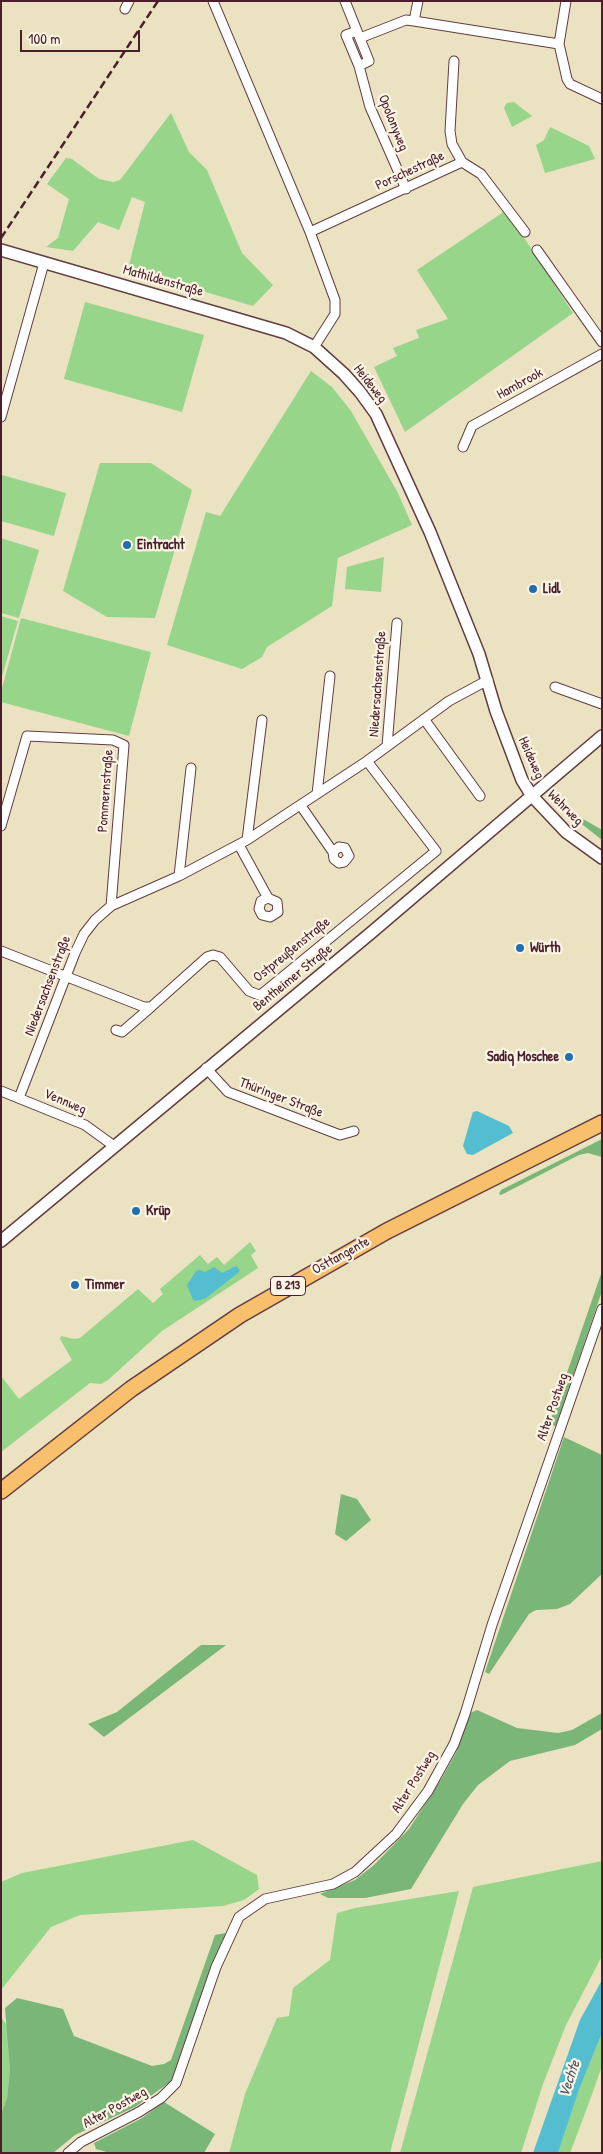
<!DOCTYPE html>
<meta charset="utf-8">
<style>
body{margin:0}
#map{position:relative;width:603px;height:2154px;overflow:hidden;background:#eae2c0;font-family:"Patrick Hand",sans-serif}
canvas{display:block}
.frame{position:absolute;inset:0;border:2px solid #4a1f2b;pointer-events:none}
.scale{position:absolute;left:20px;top:30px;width:120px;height:22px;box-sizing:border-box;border:2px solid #4a1f2b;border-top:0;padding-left:6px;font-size:15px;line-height:18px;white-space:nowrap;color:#4a1f2b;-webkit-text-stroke:4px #fcf5e5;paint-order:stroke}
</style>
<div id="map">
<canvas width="603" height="2154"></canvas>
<div class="frame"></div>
<div class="scale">100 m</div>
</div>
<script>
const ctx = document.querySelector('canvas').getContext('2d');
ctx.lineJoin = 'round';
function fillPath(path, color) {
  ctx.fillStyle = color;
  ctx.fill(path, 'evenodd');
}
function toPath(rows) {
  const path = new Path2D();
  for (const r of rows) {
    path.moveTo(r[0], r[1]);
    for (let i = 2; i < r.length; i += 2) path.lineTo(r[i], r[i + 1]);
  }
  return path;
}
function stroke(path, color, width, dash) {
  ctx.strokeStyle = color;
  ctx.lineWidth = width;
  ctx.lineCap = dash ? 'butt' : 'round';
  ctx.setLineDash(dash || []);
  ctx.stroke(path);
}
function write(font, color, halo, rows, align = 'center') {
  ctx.font = font + ' "Patrick Hand",sans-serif';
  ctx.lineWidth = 4.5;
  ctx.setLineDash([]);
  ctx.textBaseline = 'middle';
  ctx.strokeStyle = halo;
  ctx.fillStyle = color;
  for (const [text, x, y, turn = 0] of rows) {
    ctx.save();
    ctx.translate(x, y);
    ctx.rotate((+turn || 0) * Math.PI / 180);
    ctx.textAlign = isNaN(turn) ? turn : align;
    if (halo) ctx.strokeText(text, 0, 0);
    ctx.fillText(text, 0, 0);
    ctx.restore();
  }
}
const green = toPath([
 [514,102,532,116,512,127,504,108,507,103],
 [171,113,189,152,207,170,242,253,273,285,253,306,128,269,145,202,132,197,119,230,98,222,73,251,46,247,58,238,69,199,47,184,66,158,72,159,99,179,113,182,120,180],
 [550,127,589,146,595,159,545,173,536,145,544,140],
 [505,211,521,233,573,313,405,432,374,367,397,356,393,348,419,338,416,330,448,319,417,270],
 [85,302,204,335,182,412,64,379],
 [311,371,332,387,351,411,398,493,412,525,338,558,332,606,267,647,262,657,242,669,167,645,206,512,220,516],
 [100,463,151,463,192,490,155,618,107,617,63,591],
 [2,475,66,493,54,536,1,521],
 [1,538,39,550,19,618,1,613],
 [384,557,381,592,345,589,347,567],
 [1,616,18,621,1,680],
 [21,618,151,652,129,736,1,702,1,692],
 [250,1242,256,1251,251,1255,258,1268,162,1331,108,1380,101,1384,90,1383,1,1452,1,1376,19,1399,72,1360,60,1339,61,1336,74,1339,80,1338,138,1289,153,1303,163,1294,160,1289,200,1255,208,1264,217,1257,224,1265],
 [193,1840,257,1875,259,1889,244,1900,223,1906,80,1915,51,1927,1,1990,1,1882,22,1873],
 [602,1861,602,1956,566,2025,543,2084,521,2153,400,2153,473,1887],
 [459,1891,390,2153,229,2153,245,2094,277,2018,289,2016,293,1988,330,1960,337,1913,355,1908],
 [1,2017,8,2027,10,2069,7,2098,1,2114],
 [602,2033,602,2066,590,2100,570,2153,558,2153,579,2090]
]);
const forest = toPath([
 [573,813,602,830,602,840,573,817],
 [602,1139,602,1157,588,1153,579,1155,501,1195,499,1194,501,1190],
 [602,1271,602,1291,556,1426,549,1425],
 [564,1437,602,1455,602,1574,570,1604,557,1609,536,1610,529,1614,489,1674,485,1672],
 [341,1494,357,1499,371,1520,346,1541,335,1534],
 [201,1645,226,1645,104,1737,88,1724,117,1712],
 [477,1710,517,1728,558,1733,572,1730,602,1713,602,1729,575,1745,510,1761,478,1785,463,1804,411,1889,365,1898,328,1898,320,1894,355,1880,374,1865,409,1829,442,1778,456,1753,470,1713],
 [226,1933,211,1966,173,2080,135,2107,75,2135,53,2153,1,2153,1,2114,7,2098,10,2069,5,2008,17,1998,63,2009,74,2036,152,2066,164,2064,171,2060,215,1935],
 [164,2102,215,2134,204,2153,110,2153,96,2149,94,2143,142,2118]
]);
const water = toPath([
 [477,1111,509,1126,513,1133,473,1155,467,1154,463,1146,471,1118,473,1112],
 [236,1266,240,1270,238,1273,206,1298,196,1301,193,1300,187,1285,196,1271,200,1270,205,1272,214,1267,222,1273],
 [602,1980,602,2033,579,2090,558,2153,533,2153,580,2020]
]);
const minor = toPath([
 [213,1,310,232,335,300,335,314,314,347],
 [345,1,369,61,359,66,370,107,406,189],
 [418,1,414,21,559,44],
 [566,1,559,44,567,79,570,84,602,99],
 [125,9,129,1],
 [357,31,346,35,359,66],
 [360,38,406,20,414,21],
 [454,61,450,131,452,144,462,162],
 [310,232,462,162,481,174,525,232],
 [537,250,602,342],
 [1,417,44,263],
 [463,447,472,426,602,354],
 [555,687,602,704],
 [424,719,480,796],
 [387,746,397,623],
 [317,794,330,676],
 [301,806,333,852,334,859,339,863,344,862,349,856,345,848,339,847,333,852],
 [1,826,27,736,113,740,124,745,111,906],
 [247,840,262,720],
 [239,845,268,898,277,902,278,912,270,917,262,915,259,909,261,901,268,898],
 [179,876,191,768],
 [1,951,144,1007,151,1007,207,957,213,955,220,957,249,991,259,995,263,993,436,851,367,761],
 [116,1030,122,1032,151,1007],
 [206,1068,228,1092,340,1135,354,1131],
 [1,1091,85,1125,114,1146],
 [19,1098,75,953,84,934,95,920,111,906,179,876,247,840,367,761,449,701,488,680],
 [68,2153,81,2142,139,2112,161,2098,176,2083,216,1967,239,1917,265,1899,333,1884,355,1872,396,1834,428,1791,454,1744,465,1714,492,1625,602,1309]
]);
const tertiary = toPath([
 [1,250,286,333,314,347,344,374,360,392,376,414,430,532,479,654,496,711,522,780,532,796,566,832,602,858],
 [1,1241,372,932,602,736]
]);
const primary = toPath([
 [1,1491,131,1389,240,1315,387,1231,602,1123]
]);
const rail = toPath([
 [1,238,158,1]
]);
const markers = [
 [127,545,5,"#1f6fb2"],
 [533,589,5,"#1f6fb2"],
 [520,948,5,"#1f6fb2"],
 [569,1057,5,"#1f6fb2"],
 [136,1211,5,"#1f6fb2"],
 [75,1285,5,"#1f6fb2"]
];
const shields = [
 [288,1286,35]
];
const shieldNames = [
 ["B 213",288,1286]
];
const streetNames = [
 ["Opolonyweg",393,123,68],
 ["Porschestraße",410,171,-25],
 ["Mathildenstraße",163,281,16],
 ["Heideweg",370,384,52],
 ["Hambrook",520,384,-29],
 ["Niedersachsenstraße",378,684,-86],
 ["Heideweg",531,758,66],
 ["Pommernstraße",106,791,-86],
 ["Wehrweg",565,808,45],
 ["Ostpreußenstraße",292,950,-39],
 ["Bentheimer Straße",293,978,-39],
 ["Niedersachsenstraße",48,986,-69],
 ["Thüringer Straße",281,1098,21],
 ["Vennweg",65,1102,23],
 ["Osttangente",341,1256,-29],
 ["Alter Postweg",553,1407,-71],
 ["Alter Postweg",414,1782,-58],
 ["Alter Postweg",115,2108,-29]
];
const poiNames = [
 ["Eintracht",137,545],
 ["Lidl",543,589],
 ["Würth",530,948],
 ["Sadiq Moschee",559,1057,"right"],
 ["Krüp",146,1211],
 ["Timmer",85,1285]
];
const waterNames = [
 ["Vechte",570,2079,-71]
];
fillPath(green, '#97d58b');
fillPath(forest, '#79b677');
fillPath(water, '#54bed0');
stroke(minor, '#623c41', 11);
stroke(tertiary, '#623c41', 14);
stroke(primary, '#623c41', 18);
stroke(minor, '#fff', 9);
stroke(tertiary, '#fff', 11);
stroke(primary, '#f8bf6c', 15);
stroke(rail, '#4a1f2b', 2.5, [8, 4]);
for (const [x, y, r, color] of markers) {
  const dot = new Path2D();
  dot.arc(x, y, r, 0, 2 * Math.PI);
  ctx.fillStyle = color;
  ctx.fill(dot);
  stroke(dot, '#fcf5e5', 2);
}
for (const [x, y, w] of shields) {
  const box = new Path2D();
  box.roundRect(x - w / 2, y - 9.5, w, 19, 4);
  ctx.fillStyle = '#fcf5e5';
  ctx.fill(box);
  stroke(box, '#4a1f2b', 1);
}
write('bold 12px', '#4a1f2b', null, shieldNames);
write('14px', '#4a1f2b', '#fcf5e5', streetNames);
write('bold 14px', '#4a1f2b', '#fcf5e5', poiNames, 'left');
write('italic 15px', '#4e5765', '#fcf5e5', waterNames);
</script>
